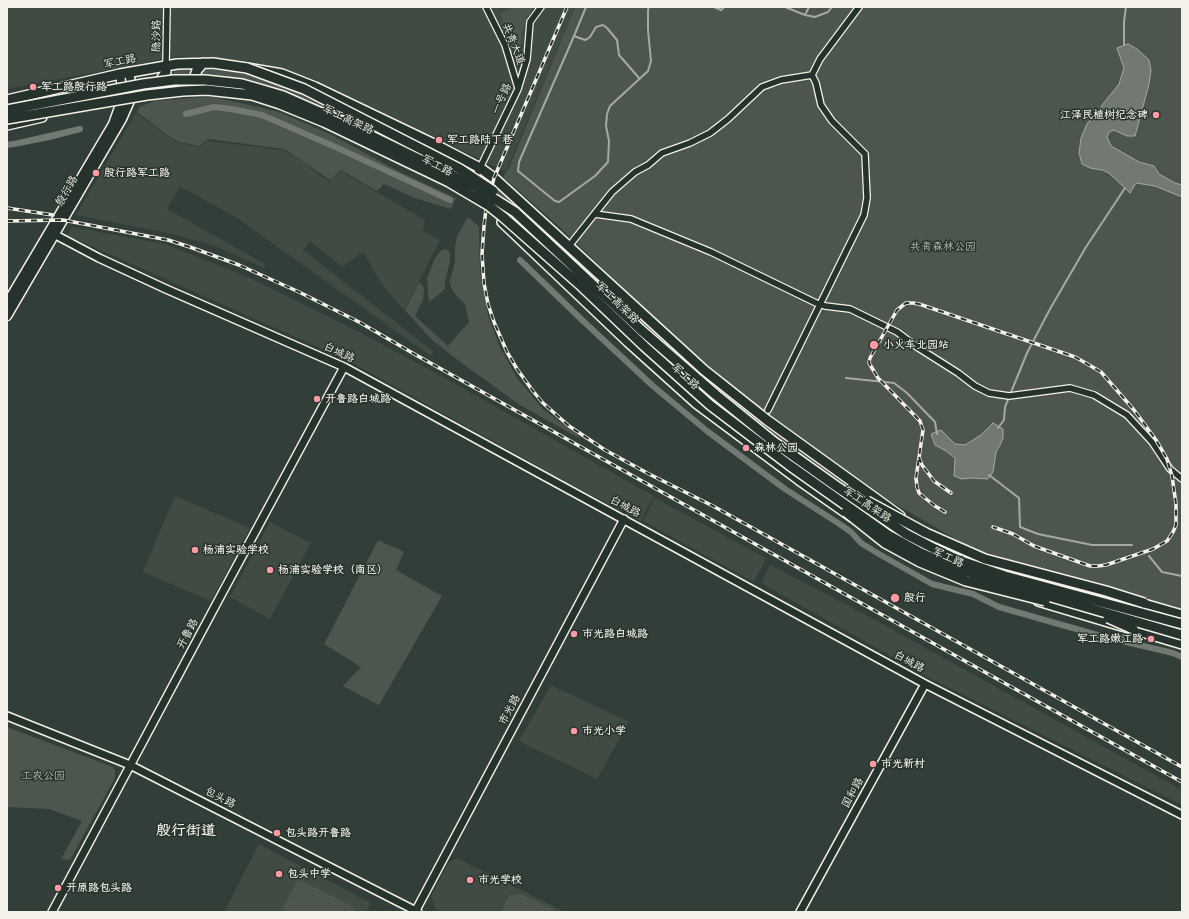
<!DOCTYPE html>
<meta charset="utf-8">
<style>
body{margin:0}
#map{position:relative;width:1189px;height:919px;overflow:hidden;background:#323e38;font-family:Pangolin,sans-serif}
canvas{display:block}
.frame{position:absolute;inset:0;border:8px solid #f4f1e8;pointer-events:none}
</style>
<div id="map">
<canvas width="1189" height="919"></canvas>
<div class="frame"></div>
</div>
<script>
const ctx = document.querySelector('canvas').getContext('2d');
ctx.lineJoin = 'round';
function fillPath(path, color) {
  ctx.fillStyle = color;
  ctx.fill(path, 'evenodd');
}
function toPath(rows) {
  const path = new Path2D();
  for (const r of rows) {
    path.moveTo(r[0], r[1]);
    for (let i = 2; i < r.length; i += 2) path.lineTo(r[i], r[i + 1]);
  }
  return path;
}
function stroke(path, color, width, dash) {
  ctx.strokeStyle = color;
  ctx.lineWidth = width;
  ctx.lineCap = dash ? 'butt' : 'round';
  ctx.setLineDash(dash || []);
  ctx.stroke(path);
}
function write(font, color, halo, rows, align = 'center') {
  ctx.font = font + ' Pangolin,"LXGW WenKai TC",sans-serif';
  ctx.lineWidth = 3;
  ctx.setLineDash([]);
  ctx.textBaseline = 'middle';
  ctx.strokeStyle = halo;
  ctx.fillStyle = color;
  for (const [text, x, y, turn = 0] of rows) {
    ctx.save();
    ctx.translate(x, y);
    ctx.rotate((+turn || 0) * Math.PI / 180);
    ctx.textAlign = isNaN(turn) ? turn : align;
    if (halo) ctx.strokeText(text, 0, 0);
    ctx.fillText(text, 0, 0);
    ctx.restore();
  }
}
const built = toPath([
 [7,7,575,7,506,172,314,79,249,61,180,56,7,89],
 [136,113,168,137,179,143,201,147,207,141,283,150,300,160,329,182,341,171,425,220,423,231,440,240,404,310,381,283,363,252,342,267,310,241,303,250,434,352,431,356,237,218,180,186,167,209,265,264,264,268,215,246,168,233,76,215],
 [72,227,165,244,248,277,363,334,443,377,654,496,641,521,570,484,347,360,67,235],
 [175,496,250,528,211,601,143,572],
 [655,498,766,558,754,582,643,521],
 [270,522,311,543,270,619,230,597],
 [770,565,859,611,1182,790,1182,805,930,678,761,583],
 [551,685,629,722,597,779,519,741],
 [259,844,371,903,366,912,224,912],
 [457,858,565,912,437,912,431,897,448,863]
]);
const green = toPath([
 [514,7,533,7,526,21,522,32,519,66,500,14],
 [575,7,1182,7,1182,609,1066,576,987,557,881,496,808,446,762,411,698,356,639,303,554,222,503,177,509,168],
 [187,68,191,69,190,81,173,78,174,72,176,69],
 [205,69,248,73,323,96,463,164,466,170,463,178,315,111,201,76,201,73],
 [212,97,259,107,281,113,330,134,400,172,456,198,451,209,415,198,384,184,377,191,341,170,330,180,284,149,208,139,200,146,179,142,168,136,137,112,139,107,155,101,190,98],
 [497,187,700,372,747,410,737,424,493,206],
 [468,217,479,227,480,270,488,315,499,345,517,378,543,409,579,436,579,438,520,405,463,364,432,340,405,310,419,282,424,288,423,300,415,316,448,346,469,322,465,304,454,293,451,288,450,280,455,262,455,247,457,236],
 [444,249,447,250,450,253,450,261,445,282,445,288,443,291,429,302,427,278,435,258,440,252],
 [752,413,894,516,885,529,741,428],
 [378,540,404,552,396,570,442,596,379,705,343,686,361,667,324,644],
 [7,727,113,767,115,771,115,778,70,860,61,859,82,821,49,809,7,807],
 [298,879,352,906,355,912,281,912],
 [521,894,558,912,502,912,504,905,508,898,511,895]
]);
const water = toPath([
 [1128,44,1137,49,1149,60,1151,70,1149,84,1135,136,1127,136,1114,130,1109,132,1107,137,1111,146,1139,162,1154,166,1159,174,1175,183,1182,185,1182,197,1155,186,1136,183,1130,193,1109,173,1102,170,1090,168,1082,164,1079,153,1081,138,1087,124,1119,84,1124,68,1117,48,1128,44],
 [993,423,1003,429,1003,438,1000,445,996,452,993,472,988,479,971,478,962,479,954,476,955,458,946,451,935,445,931,434,941,430,955,444,965,445,981,435,993,423]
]);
const stream = toPath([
 [714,7,721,10,724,7],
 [785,7,805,15,815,17,828,12,832,7],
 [805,15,809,7],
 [574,36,586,7],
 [1124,45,1124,22,1126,7],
 [639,78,619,55,617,40,607,28,603,25,596,27,590,37,587,39,585,40,574,36,519,162,518,171,555,201,559,202,595,176,608,162,609,141,606,126,607,114,610,106,648,71,651,61,648,30,648,10,649,7],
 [846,378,894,383,907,393,935,422,937,434],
 [998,428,1004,420,1005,407,1027,353,1050,309,1086,247,1125,188],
 [989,475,1019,498,1020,527,1038,534,1092,545,1132,545],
 [1149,556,1162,572,1182,576]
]);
const canal = toPath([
 [186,114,214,107,231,109,262,115,340,149,450,200],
 [7,145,19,143,49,137,80,129,19,143],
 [520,260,581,319,653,386,707,431,785,489,838,523,851,532,861,543,879,554,932,584,973,594,999,607,1101,636,1173,653,1182,657]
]);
const minor = toPath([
 [486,7,505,45,518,88],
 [166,65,167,7],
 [473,180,480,168,518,89,527,59,530,22,541,7],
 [595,214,631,219,711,252,816,303,825,306,850,309,897,332,917,347,958,373,975,386,989,393,1009,396,1070,388,1094,395,1127,415,1152,442,1170,469,1182,479],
 [569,246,612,192,635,172,648,165,662,153,690,143,710,133,728,119,762,87,781,80,812,75],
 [768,410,864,215,867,198,865,154,832,121,821,105,816,83,812,75,820,59,859,7]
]);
const tertiary = toPath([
 [50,232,99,258,166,289,344,367,925,684,1182,815],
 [7,716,130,765,418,912],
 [52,912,219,599,344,367],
 [415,912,624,519],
 [800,912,925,684]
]);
const secondary = toPath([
 [7,303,113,124,123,96,120,74],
 [7,316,122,119,133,94,129,72]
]);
const primary = toPath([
 [199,86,196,81,195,76,197,70,203,63],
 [158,90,182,86,203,87],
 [133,94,153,86,160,81,166,72,166,65],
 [7,100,120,74,177,64,213,63,247,68,282,74,315,87,436,145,480,168,494,178,704,370,767,420,900,516],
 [7,125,42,117],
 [502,222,628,342,697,404,799,480,852,517],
 [1038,601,1182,644],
 [1137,602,1182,615]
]);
const rail = toPath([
 [567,7,494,178,486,209,484,226,482,254,484,283,488,304,494,322,507,352,517,369,533,391,543,403,569,426,605,450,649,474,713,506,1182,767],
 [7,208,53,215],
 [7,221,63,220,168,240,190,247,239,265,299,292,359,322,416,355,1182,782],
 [919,457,922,465,934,481,951,493],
 [945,512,935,506,925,498,919,493,917,487,916,478,923,430,920,421,878,378,869,363,870,358,897,310,906,303,913,303,919,304,1075,357,1084,362,1101,372,1108,380,1134,410,1156,440,1167,459,1172,476,1176,504,1176,525,1173,532,1167,541,1153,549,1106,565,1098,566,1090,566,1034,546,1013,534,993,527]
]);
const trunkBridge = toPath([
 [247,68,304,89,460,169,493,191],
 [7,110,143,84,174,80,205,80,242,84,263,90,283,96,347,124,474,186,515,212,640,329,716,395,774,442,836,486,906,534,931,547,958,560,1005,576,1182,624],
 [7,119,147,95,183,91,207,90,252,95,280,104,324,122,449,182,488,205,503,217,579,284,644,346,710,405,789,465,888,535,919,552,950,566,986,578,1182,635],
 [867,501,926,533,985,559,1106,591,1144,603],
 [846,512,885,543,920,562,966,581,1045,601],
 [1108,618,1133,629]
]);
const markers = [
 [33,87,4,"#ff9aa2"],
 [1156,115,4,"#ff9aa2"],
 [439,140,4,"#ff9aa2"],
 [96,173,4,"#ff9aa2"],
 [874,345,5,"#ff9aa2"],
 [317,399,4,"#ff9aa2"],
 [746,448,4,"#ff9aa2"],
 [195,550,4,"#ff9aa2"],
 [270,570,4,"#ff9aa2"],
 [895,598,5,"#ff9aa2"],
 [574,634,4,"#ff9aa2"],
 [1151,639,4,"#ff9aa2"],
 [574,731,4,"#ff9aa2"],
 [873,764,4,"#ff9aa2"],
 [277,833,4,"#ff9aa2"],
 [279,874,4,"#ff9aa2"],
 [470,880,4,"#ff9aa2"],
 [58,888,4,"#ff9aa2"]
];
const streetNames = [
 ["隐沙路",157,36,-89],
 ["共青大道",513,44,68],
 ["军工路",120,62,-12],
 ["一号路",502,99,-66],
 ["军工高架路",348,120,25],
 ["军工路",437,166,27],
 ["殷行路",67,191,-60],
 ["军工高架路",617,303,44],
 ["白城路",339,353,25],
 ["军工路",685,377,42],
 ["军工高架路",867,505,34],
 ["白城路",625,507,28],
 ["军工路",948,558,24],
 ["开鲁路",188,634,-62],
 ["白城路",909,662,29],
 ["市光路",510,710,-62],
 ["国和路",853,793,-61],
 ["包头路",220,798,27]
];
const poiNames = [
 ["军工路殷行路",41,87],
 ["江泽民植树纪念碑",1148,115,"right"],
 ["军工路陆丁巷",447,140],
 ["殷行路军工路",104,173],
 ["小火车北园站",883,345],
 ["开鲁路白城路",325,399],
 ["森林公园",754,448],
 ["杨浦实验学校",203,550],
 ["杨浦实验学校（南区）",278,570],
 ["殷行",904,598],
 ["市光路白城路",582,634],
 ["军工路嫩江路",1143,639,"right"],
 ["市光小学",582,731],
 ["市光新村",881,764],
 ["包头路开鲁路",285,833],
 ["包头中学",287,874],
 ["市光学校",478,880],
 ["开原路包头路",66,888]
];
const parkNames = [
 ["共青森林公园",943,247],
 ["工农公园",43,776]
];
const districtNames = [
 ["殷行街道",186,831]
];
fillPath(built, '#404b44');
fillPath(green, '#4c564f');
fillPath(water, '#727972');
stroke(water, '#a6a9a1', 1);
stroke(stream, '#a6a9a1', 2);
stroke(canal, '#727972', 6);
stroke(minor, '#f4f1e8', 8);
stroke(tertiary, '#f4f1e8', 10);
stroke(secondary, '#f4f1e8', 11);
stroke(primary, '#f4f1e8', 12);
stroke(minor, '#26332d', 5.5);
stroke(tertiary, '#26332d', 7);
stroke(secondary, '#26332d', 8);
stroke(primary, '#26332d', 9);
stroke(rail, '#f4f1e8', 3.5);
stroke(rail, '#26332d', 2, [6]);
stroke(trunkBridge, '#f4f1e8', 12, []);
stroke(trunkBridge, '#26332d', 9);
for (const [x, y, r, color] of markers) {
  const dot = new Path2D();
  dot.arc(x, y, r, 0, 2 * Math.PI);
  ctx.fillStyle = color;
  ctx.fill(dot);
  stroke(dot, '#26332d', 1.5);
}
write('11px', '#f4f1e8', '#26332d', streetNames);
write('bold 11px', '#f4f1e8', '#26332d', poiNames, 'left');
write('11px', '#b9bbb2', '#26332d', parkNames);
write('bold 15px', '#f4f1e8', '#26332d', districtNames);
</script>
